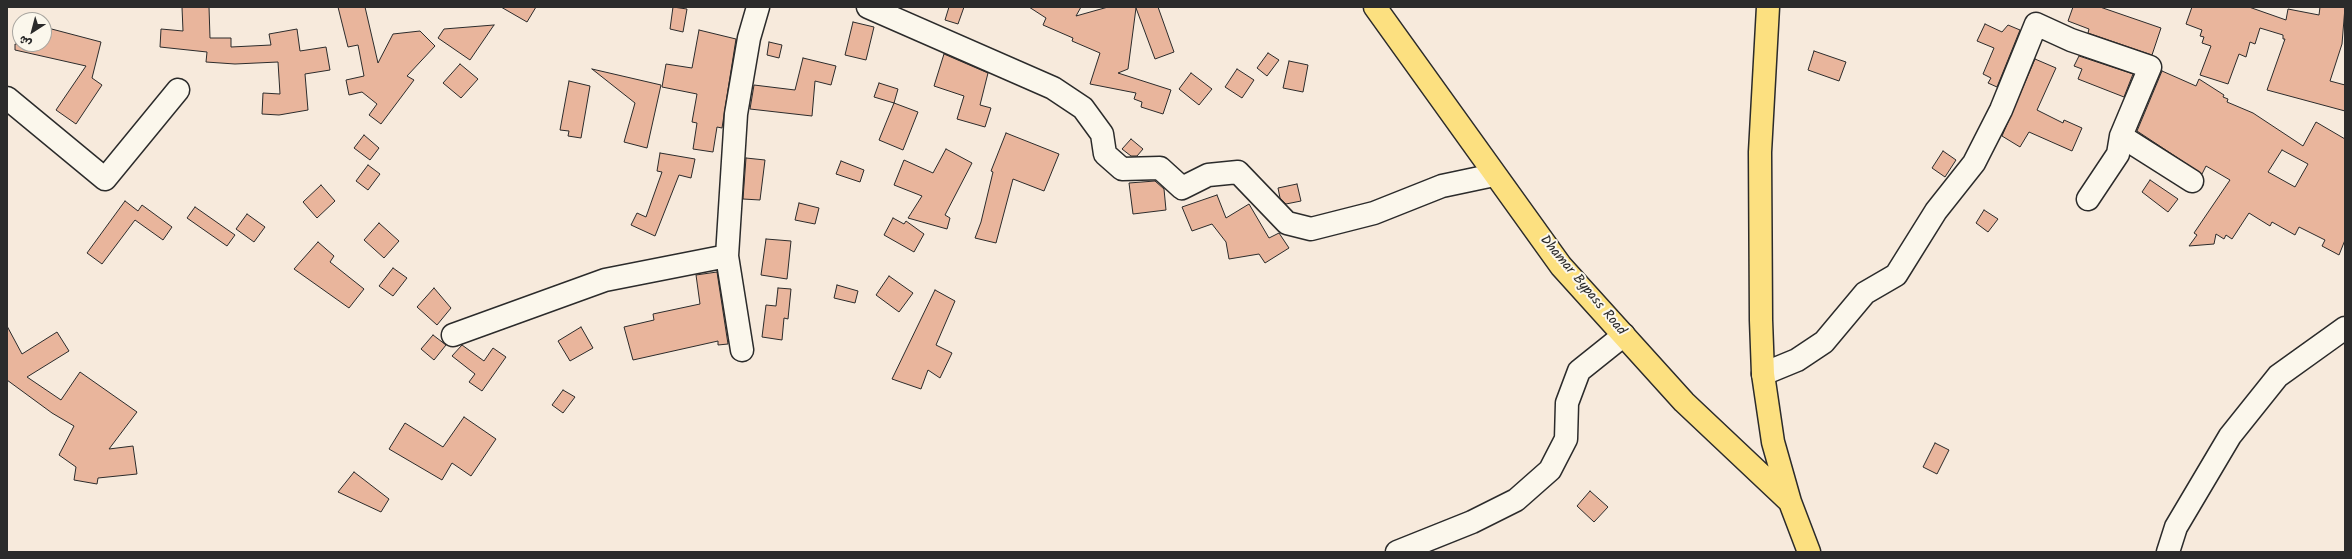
<!DOCTYPE html>
<meta charset="utf-8">
<style>
body{margin:0}
#map{position:relative;width:2352px;height:559px;overflow:hidden;background:#f7eadc;font-family:Kalam,"Playpen Sans Arabic",sans-serif}
canvas{display:block}
.frame{position:absolute;inset:0;border:8px solid #2b2b2b;pointer-events:none}
.north{position:absolute;left:12px;top:12px;width:40px;height:40px;box-sizing:border-box;background:#fbf7ec;border:1px solid #a8a59f;border-radius:50%;rotate:216deg;font-size:11px;font-weight:700;line-height:16px;text-align:center;color:#2b2b2b}
.north::after{content:'';display:block;margin:auto;width:14px;height:18px;background:#2b2b2b;clip-path:polygon(50% 0,100% 100%,50% 72%,0 100%)}
</style>
<div id="map">
<canvas width="2352" height="559"></canvas>
<div class="frame"></div>
<div class="north">ش</div>
</div>
<script>
const ctx = document.querySelector('canvas').getContext('2d');
ctx.lineJoin = 'round';
function fillPath(path, color) {
  ctx.fillStyle = color;
  ctx.fill(path, 'evenodd');
}
function toPath(rows) {
  const path = new Path2D();
  for (const r of rows) {
    path.moveTo(r[0], r[1]);
    for (let i = 2; i < r.length; i += 2) path.lineTo(r[i], r[i + 1]);
  }
  return path;
}
function stroke(path, color, width, dash) {
  ctx.strokeStyle = color;
  ctx.lineWidth = width;
  ctx.lineCap = dash ? 'butt' : 'round';
  ctx.setLineDash(dash || []);
  ctx.stroke(path);
}
function write(font, color, halo, rows, align = 'center') {
  ctx.font = font + ' Kalam,sans-serif';
  ctx.lineWidth = 4;
  ctx.setLineDash([]);
  ctx.textBaseline = 'middle';
  ctx.strokeStyle = halo;
  ctx.fillStyle = color;
  for (const [text, x, y, turn = 0] of rows) {
    ctx.save();
    ctx.translate(x, y);
    ctx.rotate((+turn || 0) * Math.PI / 180);
    ctx.textAlign = isNaN(turn) ? turn : align;
    if (halo) ctx.strokeText(text, 0, 0);
    ctx.fillText(text, 0, 0);
    ctx.restore();
  }
}
const building = toPath([
 [182,7,209,7,210,38,231,38,231,47,271,45,269,34,297,29,300,51,326,47,330,70,305,74,308,110,279,115,262,114,263,93,280,94,278,62,235,64,206,62,207,52,160,47,161,29,183,31,182,7],
 [338,7,365,7,378,63,393,34,420,31,435,46,407,76,414,80,381,124,369,115,377,104,362,92,349,95,346,80,364,76,358,45,348,47,338,7],
 [501,7,536,7,527,22,501,7],
 [673,7,687,9,683,32,670,29,673,7],
 [949,7,964,7,958,24,945,20,949,7],
 [1029,7,1081,7,1076,16,1108,7,1158,7,1174,52,1155,59,1136,8,1128,69,1118,73,1171,90,1163,114,1141,107,1142,102,1134,99,1136,93,1090,84,1100,53,1072,41,1073,38,1043,25,1046,18,1029,7],
 [2073,7,2100,7,2161,28,2152,55,2088,33,2089,29,2068,21,2073,7],
 [2192,7,2249,7,2286,20,2288,9,2319,15,2320,7,2345,7,2342,44,2330,81,2345,85,2345,111,2267,90,2285,39,2283,39,2283,35,2260,28,2255,44,2250,42,2246,57,2239,54,2228,84,2200,75,2211,46,2202,43,2204,37,2200,36,2202,30,2186,24,2192,7],
 [853,22,874,27,866,60,845,55,853,22],
 [1985,24,2002,32,2008,25,2020,30,1997,87,1988,83,1991,78,1983,74,1994,48,1977,41,1985,24],
 [494,25,470,60,438,38,444,29,494,25],
 [44,27,101,42,92,78,102,85,76,124,56,110,86,66,15,50,15,44,44,44,44,27],
 [699,30,736,39,722,128,717,127,713,152,693,149,697,123,692,122,697,94,662,87,666,64,692,68,699,30],
 [769,42,782,45,779,58,767,55,769,42],
 [1814,51,1846,62,1839,81,1808,70,1814,51],
 [1268,53,1279,60,1267,76,1257,68,1268,53],
 [944,54,988,73,980,105,991,108,985,127,957,119,964,96,934,86,944,54],
 [2079,56,2133,74,2124,97,2078,79,2082,69,2074,66,2079,56],
 [803,58,836,66,831,85,815,81,812,116,750,109,754,85,795,90,803,58],
 [2035,59,2056,68,2037,110,2063,123,2064,120,2082,128,2072,151,2029,132,2020,147,2002,136,2035,59],
 [1289,61,1308,65,1303,92,1283,88,1289,61],
 [460,64,478,79,461,98,443,83,460,64],
 [592,69,661,85,647,148,624,142,635,103,592,69],
 [1237,69,1254,80,1242,98,1225,87,1237,69],
 [2162,71,2196,86,2199,79,2224,95,2223,97,2228,99,2227,102,2253,113,2303,146,2316,122,2345,139,2345,240,2339,255,2322,246,2325,240,2299,227,2295,235,2272,222,2270,226,2249,213,2232,239,2226,235,2224,239,2216,234,2214,244,2189,246,2197,235,2194,233,2230,180,2206,166,2202,174,2137,131,2162,71],
 [2282,150,2308,164,2295,187,2268,172,2282,150],
 [1191,73,1212,89,1199,105,1179,89,1191,73],
 [569,81,590,86,581,138,568,136,569,131,560,130,569,81],
 [879,83,898,89,894,103,874,97,879,83],
 [894,103,918,112,903,150,879,140,894,103],
 [1006,133,1059,154,1044,191,1013,179,996,243,975,238,981,222,993,172,991,171,1006,133],
 [364,135,379,148,370,160,354,148,364,135],
 [1131,139,1143,149,1137,156,1131,156,1122,149,1131,139],
 [946,149,972,163,945,215,950,218,947,229,908,218,922,196,894,185,904,160,933,173,946,149],
 [1943,151,1956,160,1945,177,1932,168,1943,151],
 [660,153,695,159,691,178,679,175,655,236,631,225,637,213,646,217,662,172,657,171,660,153],
 [746,158,765,160,760,200,743,199,746,158],
 [841,161,864,170,860,182,836,174,841,161],
 [368,165,380,174,368,190,356,181,368,165],
 [2150,180,2178,199,2168,212,2142,192,2150,180],
 [1155,181,1164,189,1166,210,1133,214,1129,183,1155,181],
 [1297,184,1301,201,1286,204,1280,198,1278,188,1297,184],
 [321,185,335,201,317,218,303,202,321,185],
 [1217,195,1226,218,1249,204,1269,238,1279,233,1289,248,1265,263,1259,254,1229,259,1226,242,1212,224,1192,231,1182,207,1217,195],
 [125,201,138,211,142,205,172,227,163,240,135,220,102,264,87,253,125,201],
 [799,203,819,208,815,224,795,220,799,203],
 [195,207,235,235,227,246,187,218,195,207],
 [1984,210,1998,219,1988,232,1976,223,1984,210],
 [247,214,265,227,254,242,236,229,247,214],
 [893,218,904,224,906,221,924,234,914,252,884,235,893,218],
 [379,223,399,241,384,258,364,240,379,223],
 [766,239,791,241,787,279,761,275,766,239],
 [318,242,334,256,330,262,364,289,349,308,294,269,318,242],
 [393,268,407,278,393,296,379,286,393,268],
 [717,272,728,344,718,345,718,341,633,360,624,327,654,320,653,314,700,304,696,275,717,272],
 [889,276,913,293,899,312,876,295,889,276],
 [837,285,858,291,855,303,834,298,837,285],
 [434,288,451,308,437,325,417,307,434,288],
 [778,288,791,289,788,319,784,318,782,340,762,337,766,305,776,306,778,288],
 [935,290,955,301,936,345,952,353,940,378,928,370,921,389,892,379,935,290],
 [7,326,22,354,57,332,69,351,27,377,61,400,80,372,137,412,109,449,133,446,137,474,98,478,97,484,74,480,76,467,59,455,74,426,52,413,7,380,7,326],
 [581,327,593,348,570,361,558,341,581,327],
 [433,335,446,345,434,360,421,349,433,335],
 [462,345,484,361,493,348,506,357,482,391,469,382,475,374,452,356,462,345],
 [563,390,575,397,563,413,552,405,563,390],
 [464,417,496,439,471,476,452,463,442,480,389,449,405,423,443,447,464,417],
 [1935,443,1949,450,1937,474,1923,467,1935,443],
 [354,472,389,499,381,512,338,492,354,472],
 [1590,491,1608,507,1594,522,1577,506,1590,491]
]);
const minor = toPath([
 [868,7,1053,88,1083,108,1102,134,1105,154,1122,169,1160,168,1182,188,1208,175,1238,172,1287,223,1311,229,1374,213,1442,186,1494,175],
 [7,98,105,179,178,90],
 [2121,136,2192,181],
 [453,335,605,280,727,256],
 [742,350,727,256,736,114,749,38,758,7],
 [1763,374,1797,360,1824,342,1865,293,1896,275,1936,211,1974,163,2001,110,2036,24,2071,40,2150,67,2121,136,2118,154,2088,199],
 [1397,552,1472,522,1516,500,1550,470,1566,439,1567,403,1579,371,1624,335],
 [2168,552,2176,527,2230,436,2278,376,2345,328]
]);
const major = toPath([
 [1375,7,1561,266,1684,402,1790,502],
 [1768,7,1760,152,1761,320,1763,374,1773,442,1790,502,1809,552]
]);
const streetNames = [
 ["Dhamar Bypass Road",1582,286,50]
];
fillPath(building, '#e9b59c');
stroke(building, '#2b2b2b', 1);
stroke(minor, '#2b2b2b', 25);
stroke(major, '#2b2b2b', 25);
stroke(minor, '#fbf7ec', 22);
stroke(major, '#fce080', 22);
write('14px', '#2b2b2b', '#fbf7ec', streetNames);
</script>
